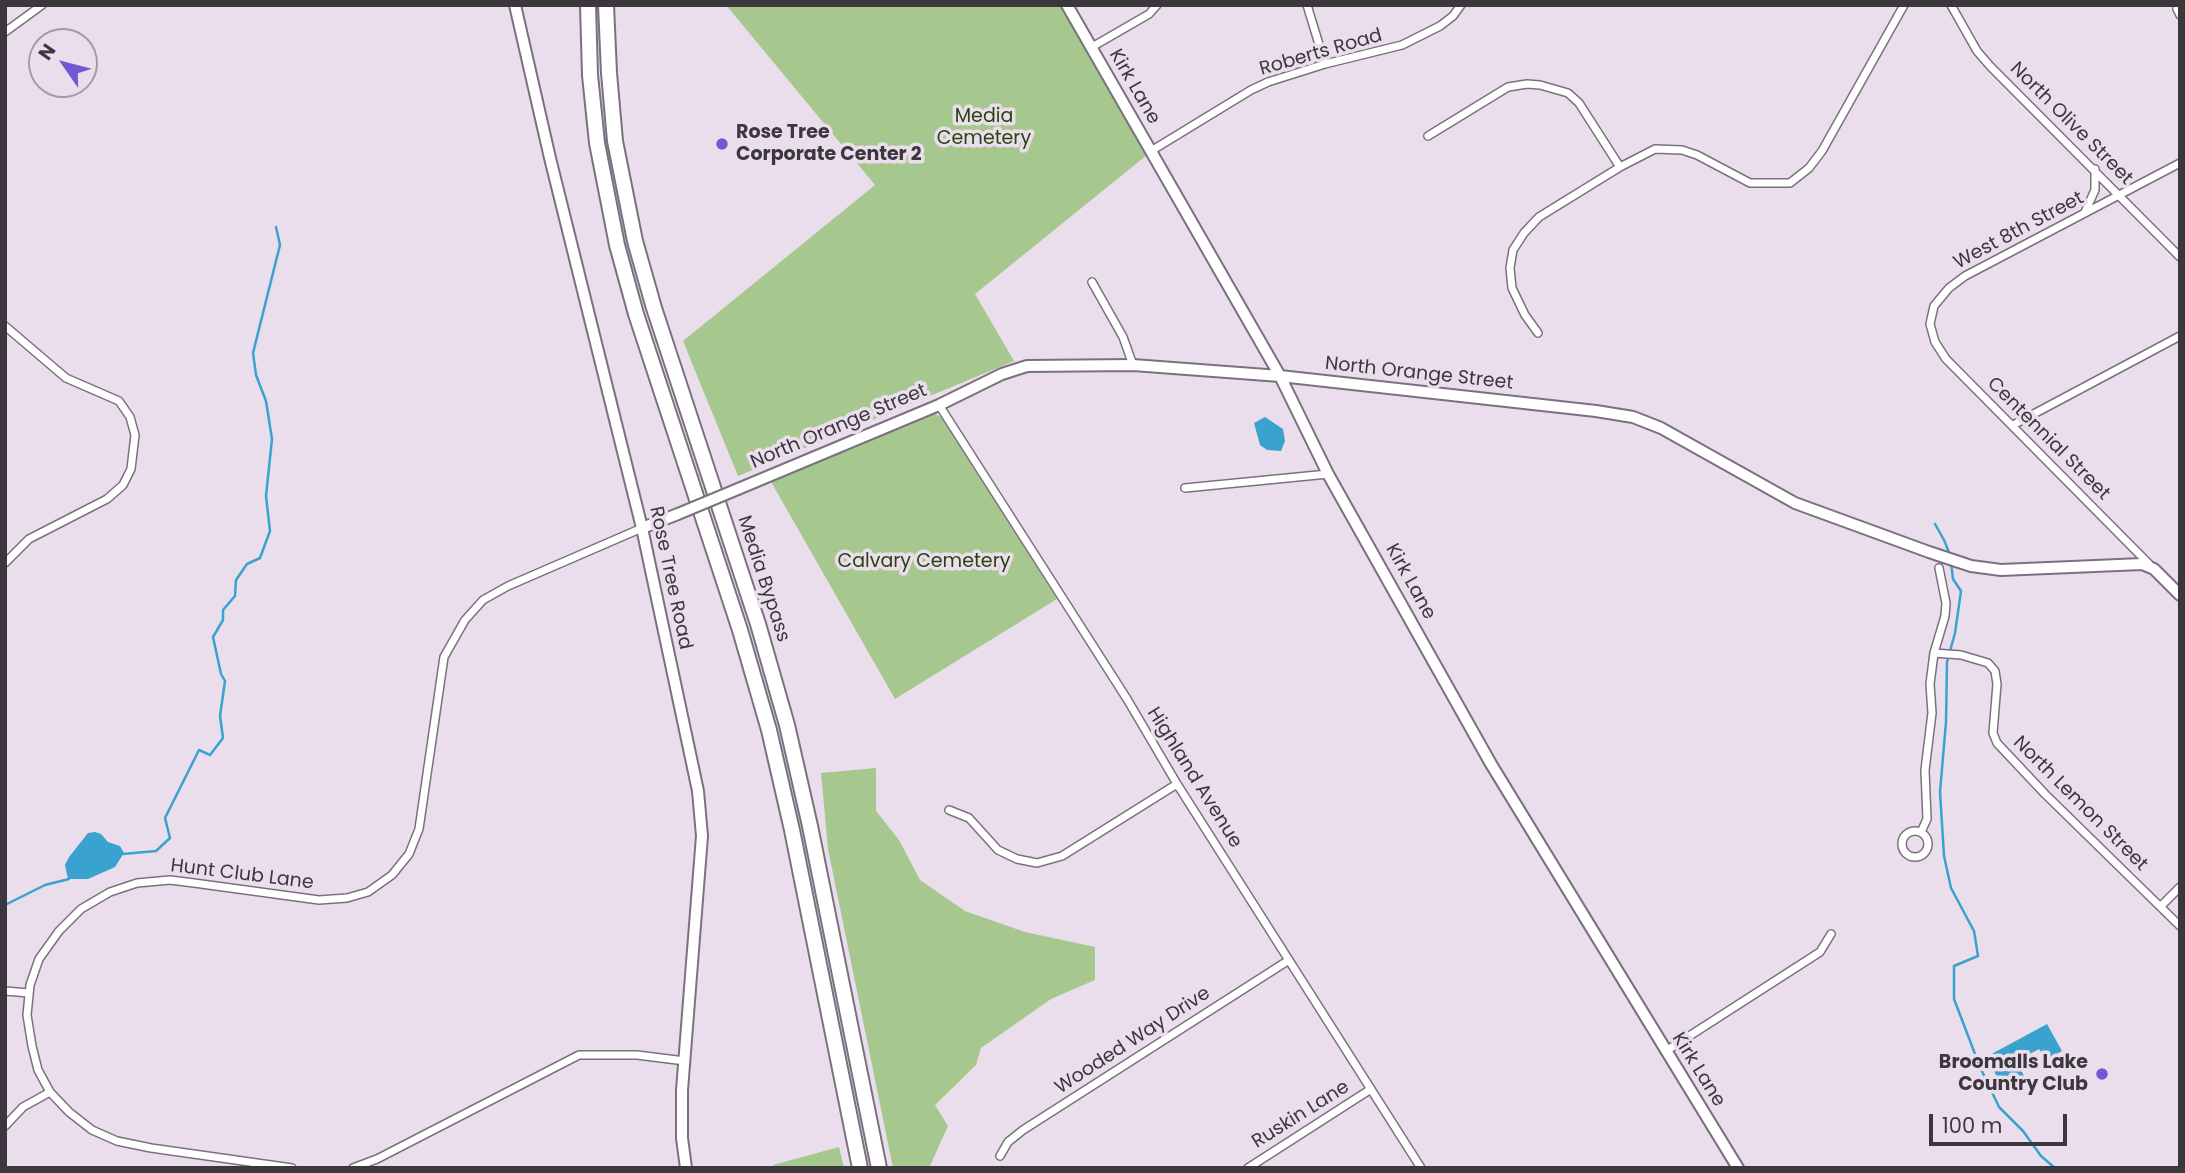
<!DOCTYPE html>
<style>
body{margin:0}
#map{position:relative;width:2185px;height:1173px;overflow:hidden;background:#eadeec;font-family:Poppins,sans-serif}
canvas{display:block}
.frame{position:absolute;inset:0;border:7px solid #3c373d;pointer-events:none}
.north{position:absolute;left:28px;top:28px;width:70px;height:70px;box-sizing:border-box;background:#eadeec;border:2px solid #a49ba6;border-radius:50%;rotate:305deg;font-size:19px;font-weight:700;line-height:28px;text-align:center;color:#3c373d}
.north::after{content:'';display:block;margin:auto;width:24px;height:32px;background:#7059d3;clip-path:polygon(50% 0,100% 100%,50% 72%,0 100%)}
.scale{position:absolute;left:1929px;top:1114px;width:138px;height:32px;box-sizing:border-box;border:4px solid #3c373d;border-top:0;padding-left:9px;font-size:21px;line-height:24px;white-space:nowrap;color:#3c373d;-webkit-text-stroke:5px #eadeec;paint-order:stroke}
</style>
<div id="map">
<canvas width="2185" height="1173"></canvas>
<div class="frame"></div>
<div class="north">N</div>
<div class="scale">100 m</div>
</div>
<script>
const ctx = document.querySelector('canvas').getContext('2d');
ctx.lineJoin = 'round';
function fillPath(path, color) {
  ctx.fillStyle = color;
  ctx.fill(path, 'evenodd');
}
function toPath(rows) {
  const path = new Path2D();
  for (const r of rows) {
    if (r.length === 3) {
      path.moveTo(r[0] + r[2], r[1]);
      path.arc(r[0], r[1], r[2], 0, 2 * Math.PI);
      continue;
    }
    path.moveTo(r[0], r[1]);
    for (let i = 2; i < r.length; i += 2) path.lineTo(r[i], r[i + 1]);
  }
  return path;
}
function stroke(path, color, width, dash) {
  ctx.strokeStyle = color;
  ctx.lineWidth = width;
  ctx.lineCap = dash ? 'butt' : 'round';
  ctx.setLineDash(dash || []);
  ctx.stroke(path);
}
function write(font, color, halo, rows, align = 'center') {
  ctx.font = font + ' Poppins,sans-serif';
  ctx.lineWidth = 7;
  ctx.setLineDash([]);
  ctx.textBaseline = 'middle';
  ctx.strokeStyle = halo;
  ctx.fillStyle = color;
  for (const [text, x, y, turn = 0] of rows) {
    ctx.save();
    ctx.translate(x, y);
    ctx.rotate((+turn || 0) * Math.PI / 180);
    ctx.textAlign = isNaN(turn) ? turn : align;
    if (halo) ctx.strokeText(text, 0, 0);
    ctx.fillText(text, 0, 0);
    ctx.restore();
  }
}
const green = toPath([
 [726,5,1061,5,1147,155,975,294,1014,361,738,476,683,341,875,185],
 [928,414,935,414,943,418,1057,599,895,699,770,480],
 [876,768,876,811,899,840,920,880,965,911,1025,932,1095,947,1095,980,1051,999,981,1048,976,1065,935,1105,948,1126,929,1168,893,1168,828,849,821,773],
 [839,1147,844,1168,773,1168,773,1165]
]);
const water = toPath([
 [1265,417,1283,429,1285,441,1281,451,1267,450,1260,445,1254,423],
 [95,832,101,834,108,842,120,846,124,853,115,867,88,879,68,879,65,865,69,857,88,833],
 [2047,1024,2062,1051,2046,1060,2039,1049,2017,1061,2024,1076,2003,1087,1986,1057]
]);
const stream = toPath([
 [1935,524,1944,540,1950,555],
 [1951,562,1953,579,1961,591,1955,633,1947,662,1946,722,1940,792,1944,856,1951,888,1974,931,1978,956,1954,966,1954,999,1980,1067,1999,1107,2023,1131,2041,1156,2055,1168],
 [123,854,156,851,170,838,165,818,199,750,210,755,223,738,220,716,225,681,221,674,213,637,223,620,223,610,235,596,236,580,247,564,260,558,270,531,266,496,272,439,266,401,256,375,253,353,280,245,276,227],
 [5,905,45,885,69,879]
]);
const street = toPath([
 [1307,5,1325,64],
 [1951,5,1977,51,1990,66,2180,257],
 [2177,9,2180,15],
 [5,32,42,5],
 [1092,47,1149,14,1157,5],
 [1428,136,1508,87,1527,84,1540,85,1568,93,1579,103,1620,167],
 [1151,151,1251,90,1268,82,1325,64,1402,45,1440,26,1453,16,1461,5],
 [2085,212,2095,190,2095,169],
 [1092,282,1123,337,1133,365],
 [5,326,66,378,119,401,130,417,135,435,131,469,123,485,107,499,29,539,5,563],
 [1538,333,1525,315,1512,288,1510,268,1513,250,1524,233,1539,217,1620,167,1655,149,1682,150,1697,155,1750,183,1790,183,1809,168,1822,151,1904,5],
 [939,405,1127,699,1177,784,1421,1168],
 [2013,425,2180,336],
 [1185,488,1328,474],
 [2149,564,1946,359,1935,342,1930,324,1934,306,1949,288,1965,276,2180,163],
 [1934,653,1961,655,1988,663,1995,671,1997,684,1993,733,1997,743,2045,794,2180,926],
 [949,810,969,818,998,850,1017,859,1037,863,1062,856,1177,784],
 [1915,844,13],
 [1921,832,1927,819,1925,770,1932,713,1930,684,1934,653,1945,616,1946,603,1939,568],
 [2161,906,2180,887],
 [5,991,29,993],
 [1666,1051,1820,952,1831,934],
 [5,1126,23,1107,50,1092],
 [1000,1156,1008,1142,1023,1130,1289,960],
 [292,1168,151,1148,117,1141,92,1130,69,1112,50,1092,38,1070,32,1046,27,1015,30,985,39,959,59,931,81,909,110,892,137,883,170,880,194,883,319,900,347,898,368,892,392,875,409,854,419,829,444,657,465,620,483,600,508,586,642,528],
 [353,1168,377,1159,579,1055,637,1055,685,1061],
 [1248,1168,1371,1089]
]);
const secondary = toPath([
 [515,5,550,158,642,528,698,791,702,836,682,1090,682,1138,686,1168],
 [1067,5,1280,376,1328,474,1491,764,1738,1168],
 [738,489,939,405,1002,374,1027,366,1133,365,1280,376,1596,411,1633,417,1661,428,1795,503,1929,552,1971,566,2001,570,2142,564,2154,569,2180,595],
 [642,528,678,514]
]);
const highway = toPath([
 [588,5,590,75,597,143,617,245,636,314,740,630,769,730,792,830,860,1168],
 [606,5,609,73,615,141,635,241,654,308,758,624,787,725,810,826,879,1168]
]);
const secondaryBridge = toPath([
 [678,514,738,489]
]);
const markers = [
 [722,144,7,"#7059d3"],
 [2102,1074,7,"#7059d3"]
];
const streetNames = [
 ["Roberts Road",1321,53,-16],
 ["Kirk Lane",1134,87,60],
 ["North Olive Street",2071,124,45],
 ["West 8th Street",2019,231,-28],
 ["North Orange Street",1419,374,6],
 ["North Orange Street",839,427,-23],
 ["Centennial Street",2048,439,45],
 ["Rose Tree Road",670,578,78],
 ["Media Bypass",763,579,72],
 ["Kirk Lane",1410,582,61],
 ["Highland Avenue",1194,778,58],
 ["North Lemon Street",2080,804,45],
 ["Hunt Club Lane",242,875,7],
 ["Wooded Way Drive",1133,1041,-33],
 ["Kirk Lane",1698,1070,58],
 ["Ruskin Lane",1301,1115,-32]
];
const parkNames = [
 ["Media",984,117],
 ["Cemetery",984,139],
 ["Calvary Cemetery",924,562]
];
const poiNames = [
 ["Rose Tree",736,133],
 ["Corporate Center 2",736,155],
 ["Broomalls Lake",2088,1063,"right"],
 ["Country Club",2088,1085,"right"]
];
fillPath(green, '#a6c88e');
fillPath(water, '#39a2ce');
stroke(stream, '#39a2ce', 2.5);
stroke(street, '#7b717e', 10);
stroke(secondary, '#7b717e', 14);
stroke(highway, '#7b717e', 18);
stroke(street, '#fff', 7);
stroke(secondary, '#fff', 10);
stroke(highway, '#fff', 14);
stroke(secondaryBridge, '#7b717e', 14, []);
stroke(secondaryBridge, '#fff', 10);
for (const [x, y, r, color] of markers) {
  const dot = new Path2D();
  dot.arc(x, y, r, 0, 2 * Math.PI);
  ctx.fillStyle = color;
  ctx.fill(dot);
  stroke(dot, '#eadeec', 2.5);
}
write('19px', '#3c373d', '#eadeec', streetNames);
write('19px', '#29440e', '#eadeec', parkNames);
write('bold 19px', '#3c373d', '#eadeec', poiNames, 'left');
</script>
